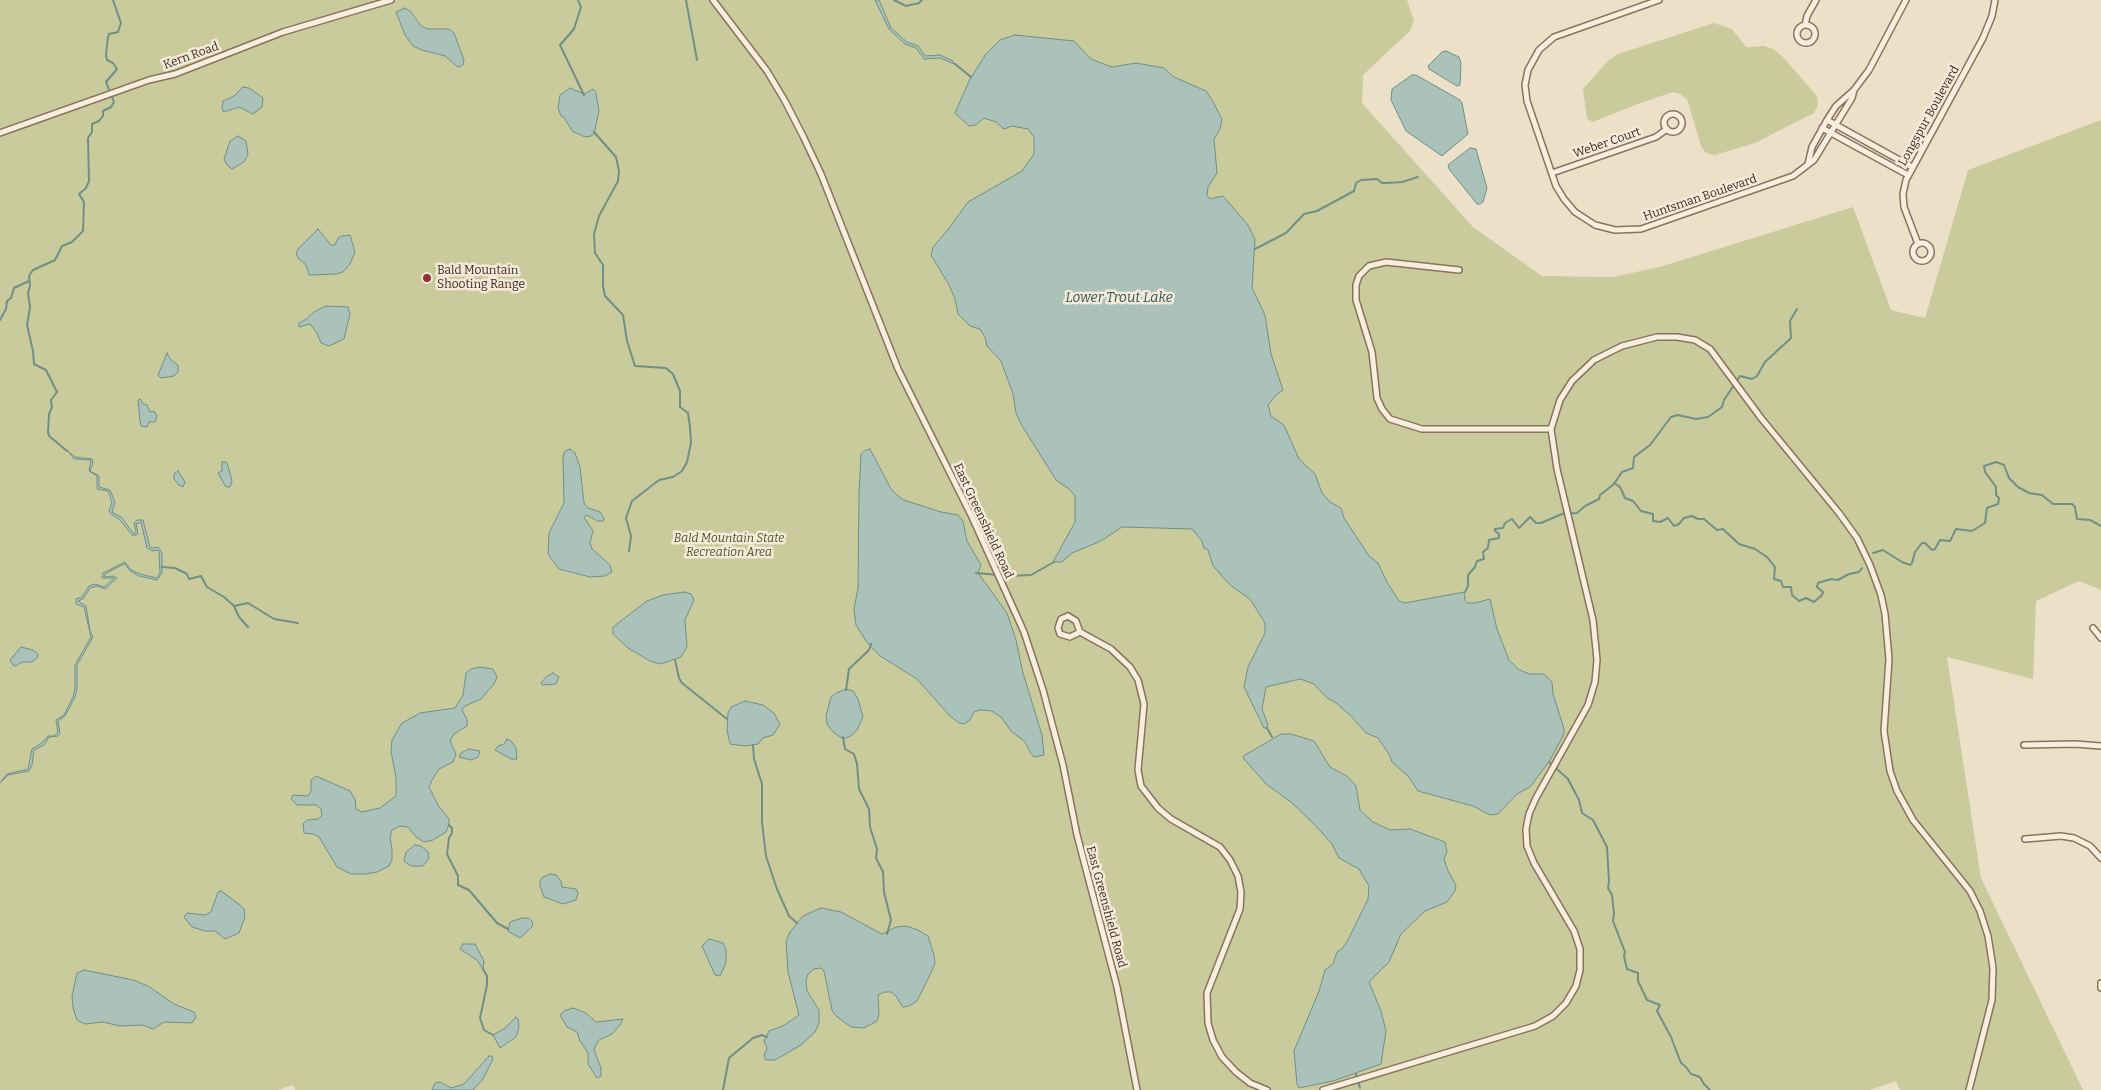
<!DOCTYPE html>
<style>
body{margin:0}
canvas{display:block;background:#ede0c9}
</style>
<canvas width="2101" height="1090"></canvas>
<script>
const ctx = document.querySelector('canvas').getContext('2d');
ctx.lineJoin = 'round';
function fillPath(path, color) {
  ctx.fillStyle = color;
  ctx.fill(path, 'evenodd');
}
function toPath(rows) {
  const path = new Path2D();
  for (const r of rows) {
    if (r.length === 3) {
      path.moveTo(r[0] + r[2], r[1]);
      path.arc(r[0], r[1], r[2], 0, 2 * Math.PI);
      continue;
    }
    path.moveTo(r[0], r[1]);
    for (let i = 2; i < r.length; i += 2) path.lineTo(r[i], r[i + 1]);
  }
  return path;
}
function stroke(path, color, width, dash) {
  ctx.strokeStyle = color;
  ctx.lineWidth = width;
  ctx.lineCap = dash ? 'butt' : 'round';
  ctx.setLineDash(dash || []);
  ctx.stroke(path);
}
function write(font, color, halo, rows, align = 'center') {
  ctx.font = font + ' Bitter,serif';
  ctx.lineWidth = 5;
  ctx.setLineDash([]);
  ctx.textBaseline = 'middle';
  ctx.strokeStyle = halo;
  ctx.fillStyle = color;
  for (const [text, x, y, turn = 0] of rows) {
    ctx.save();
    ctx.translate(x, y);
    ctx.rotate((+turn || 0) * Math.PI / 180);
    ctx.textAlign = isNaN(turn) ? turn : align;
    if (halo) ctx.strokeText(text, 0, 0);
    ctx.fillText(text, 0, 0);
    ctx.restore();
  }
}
const green = toPath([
 [0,0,1407,0,1414,21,1410,31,1363,75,1362,103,1473,227,1542,276,1614,277,1663,266,1853,207,1891,310,1925,318,1968,170,2101,120,2101,590,2079,581,2036,601,2033,679,1947,657,1981,878,2083,1090,1900,1090,1896,1081,1870,1090,295,1090,293,1085,278,1090,0,1090],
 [1714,23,1732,29,1746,47,1764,46,1773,49,1783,57,1817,96,1818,105,1814,113,1755,143,1715,155,1706,153,1701,146,1687,99,1680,94,1673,92,1635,105,1593,122,1587,119,1583,89,1608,61,1618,54]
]);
const water = toPath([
 [875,0,879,0,891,28,907,42,918,46,925,56,940,55,953,61,954,64,940,58,924,59,916,48,905,44,889,29,875,0],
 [405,8,411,12,421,26,428,29,449,29,454,33,464,60,463,65,458,67,445,56,422,50,413,46,405,35,396,12,405,8],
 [1015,35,1074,41,1091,59,1112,67,1136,63,1164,68,1174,77,1206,91,1212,100,1222,119,1220,129,1214,139,1217,173,1208,187,1207,195,1210,199,1223,196,1248,225,1255,239,1252,288,1265,315,1271,354,1283,390,1276,395,1268,405,1271,416,1284,425,1299,459,1315,474,1322,493,1330,502,1341,508,1344,518,1369,556,1378,563,1387,582,1399,601,1405,603,1464,592,1465,600,1467,603,1475,603,1490,599,1497,629,1509,660,1519,670,1530,674,1544,674,1552,682,1553,694,1564,729,1564,734,1549,762,1536,779,1530,787,1517,794,1498,814,1490,815,1473,806,1418,791,1408,776,1392,762,1389,754,1378,738,1366,733,1351,716,1335,702,1327,698,1314,684,1303,680,1300,679,1266,687,1262,709,1268,725,1267,728,1264,728,1244,687,1248,667,1265,633,1265,623,1250,599,1230,585,1213,566,1208,550,1204,548,1202,541,1192,529,1122,527,1101,541,1072,553,1062,562,1053,562,1075,522,1075,496,1069,489,1056,480,1021,424,1016,413,1013,394,1001,361,987,346,985,337,980,329,970,326,958,314,955,299,949,285,931,255,933,247,950,227,968,202,1022,171,1034,154,1034,137,1028,129,1012,126,1004,129,996,122,984,118,976,125,969,126,955,113,970,79,986,54,1000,40,1015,35],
 [1446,51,1459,57,1461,63,1460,85,1457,86,1429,69,1428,66,1442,52,1446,51],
 [1412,75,1416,75,1460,100,1462,103,1468,134,1442,156,1406,131,1391,100,1392,89,1412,75],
 [243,87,249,88,263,98,262,107,253,114,239,107,224,112,222,108,223,101,234,96,243,87],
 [570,88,584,94,593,89,596,93,599,111,594,134,591,136,585,137,572,131,564,117,561,116,558,108,560,95,570,88],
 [238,136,246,141,248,155,244,162,232,169,227,165,224,159,230,141,238,136],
 [1470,148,1476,149,1487,188,1483,202,1480,204,1477,204,1449,169,1448,165,1470,148],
 [318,229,331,245,335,245,338,238,342,236,350,235,355,252,350,264,343,272,337,274,309,275,306,265,298,258,296,253,298,249,318,229],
 [326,306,348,307,350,314,344,339,329,346,321,343,317,333,310,324,299,327,299,323,305,320,314,312,326,306],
 [167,353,170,359,178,365,178,372,174,376,161,378,158,375,167,353],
 [140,399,143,404,147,405,150,412,154,411,157,416,155,422,149,422,147,427,141,426,140,421,138,400,140,399],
 [570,449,575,453,580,467,584,503,588,508,600,512,604,518,603,521,597,521,587,515,584,517,593,531,590,543,592,549,610,565,612,572,605,576,590,577,559,569,548,554,549,533,564,503,563,456,565,451,570,449],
 [870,449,891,489,898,496,904,500,941,512,958,515,963,521,967,541,981,565,978,573,1007,613,1016,640,1023,673,1042,735,1044,755,1034,757,1030,752,1025,742,1011,731,1001,717,992,711,980,710,974,712,970,720,964,724,959,723,950,716,917,679,880,656,866,641,856,625,854,609,858,588,859,493,861,454,864,451,870,449],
 [68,451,75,457,92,459,93,463,90,471,99,476,99,487,110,490,115,502,112,512,121,517,134,534,136,532,134,523,137,520,143,520,150,547,153,548,158,547,162,553,162,573,157,580,139,576,130,571,125,564,122,565,105,574,104,577,113,576,117,578,105,589,97,586,90,588,83,599,78,601,86,606,90,631,93,637,77,665,77,689,75,697,65,716,58,721,60,733,58,736,49,737,44,745,34,750,32,765,29,771,8,775,0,783,7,774,28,769,32,749,42,743,48,736,54,736,58,732,56,720,64,715,73,697,75,688,75,665,91,637,84,607,76,604,76,599,82,597,89,586,95,584,104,587,114,578,102,578,103,573,125,562,131,570,140,574,157,578,160,573,159,553,158,550,153,551,147,548,141,522,136,524,138,534,133,536,119,519,111,514,109,511,112,502,108,491,97,489,97,476,89,471,91,460,74,459,68,451],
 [222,462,226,462,228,466,232,481,230,487,226,487,218,473,222,471,222,462],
 [178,471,185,482,183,487,179,485,174,479,174,474,178,471],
 [684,592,691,594,694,600,685,620,687,647,681,657,661,664,650,661,628,648,613,634,613,627,647,601,663,595,684,592],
 [21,647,33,650,38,654,38,657,32,662,22,662,16,666,13,665,10,660,21,647],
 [480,667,493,669,497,677,494,684,481,699,465,706,462,710,467,719,467,726,454,734,450,741,456,754,453,762,439,769,432,780,429,787,438,805,449,819,449,825,446,832,433,840,424,842,416,837,408,827,400,826,392,830,390,838,392,849,392,860,389,866,377,872,365,874,351,874,337,867,319,837,313,834,304,833,303,824,307,820,318,819,322,815,321,809,316,805,297,805,291,799,293,795,308,796,311,791,311,780,316,776,350,791,355,799,356,809,362,812,380,808,396,796,396,777,391,752,392,740,402,723,420,713,455,708,463,695,466,673,471,669,480,667],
 [553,673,559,677,556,684,542,685,541,683,546,677,553,673],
 [846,689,853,691,858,699,863,717,857,730,851,736,843,739,832,731,827,724,826,716,831,697,836,693,846,689],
 [745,701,763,705,774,713,780,724,773,735,763,738,758,744,745,746,730,744,727,730,728,713,731,707,745,701],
 [1281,734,1291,734,1314,741,1330,767,1347,776,1356,786,1360,810,1373,822,1390,830,1410,829,1445,842,1447,852,1444,859,1448,871,1456,885,1455,891,1447,902,1425,911,1401,934,1389,962,1369,982,1381,1011,1386,1031,1381,1064,1333,1081,1299,1088,1297,1084,1294,1051,1319,991,1325,970,1333,964,1337,952,1342,949,1348,940,1368,899,1369,886,1359,869,1339,858,1332,844,1314,824,1292,803,1265,783,1245,760,1243,757,1245,755,1281,734],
 [507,739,511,741,516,748,517,759,511,759,495,750,498,746,504,744,507,739],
 [469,749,480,751,478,757,471,760,459,757,461,753,469,749],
 [415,845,421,846,428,852,429,858,423,866,411,866,404,861,406,852,415,845],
 [550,874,556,875,561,881,562,887,576,889,578,893,576,900,563,904,544,897,540,886,540,881,543,877,550,874],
 [221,891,239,904,244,909,245,917,239,933,225,939,215,931,205,931,192,927,184,917,187,913,205,915,211,912,218,892,221,891],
 [821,908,841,912,882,934,896,927,906,926,918,930,928,936,934,955,935,963,930,975,917,1001,909,1006,903,1007,895,995,891,992,884,992,878,995,879,1014,877,1021,864,1028,851,1027,835,1015,832,1010,824,971,821,968,814,969,808,974,806,981,807,991,819,1010,819,1023,815,1032,801,1045,775,1060,766,1060,764,1056,767,1048,764,1041,769,1031,783,1026,799,1015,788,972,786,941,790,932,803,916,821,908],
 [522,918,529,918,533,922,532,927,520,938,508,931,510,922,522,918],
 [709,939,723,943,726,949,726,963,720,976,715,975,702,946,709,939],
 [463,944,475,944,484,961,483,969,477,960,460,949,463,944],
 [84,970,133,980,148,986,174,1004,194,1012,196,1017,192,1023,164,1022,153,1029,143,1025,120,1026,103,1022,85,1024,77,1020,73,1008,72,996,77,973,84,970],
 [573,1008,586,1013,596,1022,623,1019,620,1025,612,1034,599,1040,596,1045,594,1050,601,1068,601,1076,597,1078,588,1064,588,1053,580,1041,577,1032,567,1027,560,1015,564,1011,573,1008],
 [516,1017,518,1019,519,1027,516,1037,500,1048,493,1035,505,1028,516,1017],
 [489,1056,492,1056,493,1059,483,1079,473,1090,432,1090,435,1083,440,1082,451,1088,464,1084,489,1056]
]);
const stream = toPath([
 [578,0,581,7,574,29,560,45,584,95],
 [686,0,697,60],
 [894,0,906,6,919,3,922,0],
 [955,64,971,77],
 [594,132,616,157,619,171,618,181,599,216,594,234,595,253,603,265,603,286,605,296,623,315,627,341,635,366,666,368,673,374,680,391,680,407,688,413,690,427,691,443,687,462,682,471,673,477,659,480,632,501,626,518,631,536,629,551],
 [1255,249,1286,233,1304,214,1317,211,1354,191,1356,183,1361,180,1377,179,1382,183,1387,183,1402,182,1418,177],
 [0,320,6,309,7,301,11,298,14,288,29,281],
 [67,451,49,436,48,432,49,414,52,407,51,400,57,392,46,370,34,364,33,351,27,325,30,307,28,293,30,286,29,276,33,270,55,260,62,246,72,242,83,231,84,202,79,194,86,188,89,181,88,138,92,132,92,124,99,121,103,116,103,111,111,107,114,102,106,82,117,69,113,63,107,60,106,55,108,37,109,34,118,32,121,23,113,0],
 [1614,483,1620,487,1625,498,1633,501,1641,511,1653,514,1653,521,1660,522,1668,518,1674,526,1679,524,1684,518,1692,516,1698,519,1704,519,1717,530,1723,529,1739,544,1755,549,1767,557,1775,567,1774,579,1781,581,1783,587,1791,587,1792,595,1799,601,1806,598,1814,602,1822,595,1823,592,1817,587,1818,583,1831,579,1838,580,1849,574,1859,572,1862,568],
 [1873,553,1883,550,1902,562,1910,565,1912,563,1915,552,1922,543,1925,543,1932,550,1935,549,1940,540,1950,541,1956,529,1972,531,1985,523,1987,508,1998,504,1999,498,1996,495,1996,487,1985,472,1984,466,1996,462,2004,465,2009,478,2018,487,2029,493,2042,495,2053,504,2072,504,2075,507,2077,519,2090,520,2101,526],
 [162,567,175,568,187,574,189,579,201,576,207,587,224,597,234,606,239,617,248,627],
 [976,573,1010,576,1031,575,1054,562],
 [1465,592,1468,586,1468,575,1475,567,1477,561,1484,559,1483,552,1488,548,1489,540,1499,538,1499,534,1495,531,1495,529,1503,528,1505,523,1512,519,1519,528,1530,517,1536,523,1541,523,1562,514,1577,513,1585,506,1599,499,1600,495,1614,484,1622,472,1633,468,1634,457,1650,445,1671,417,1678,415,1696,419,1708,417,1722,407,1724,400,1740,376,1752,379,1757,376,1765,362,1791,338,1790,321,1797,309],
 [234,606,248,603,274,619,298,623],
 [675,660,679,678,682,683,727,719],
 [846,690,849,669,869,650,871,644],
 [1267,728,1272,737],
 [843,737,845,749,854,754,857,764,859,789,869,809,870,827,877,849,876,858,883,872,884,892,891,920,887,934],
 [753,745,754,759,762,784,762,822,766,856,777,889,789,916,797,923],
 [1549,762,1568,779,1579,800,1582,813,1593,820,1607,847,1609,882,1608,888,1612,895,1614,914,1613,921,1625,952,1624,956,1627,969,1638,973,1638,981,1647,1000,1660,1005,1657,1011,1671,1037,1681,1063,1686,1067,1691,1074,1700,1077,1704,1084,1710,1090],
 [449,825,452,828,452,833,449,838,447,854,458,876,458,885,469,890,497,923,508,929],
 [483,969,487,976,487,985,480,1018,484,1030,493,1035],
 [1356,1074,1360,1088],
 [723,1090,729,1058,753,1038,762,1035,767,1037]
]);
const minor = toPath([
 [713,0,767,71,785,101,803,136,821,174,898,369,972,517,1024,632,1043,690,1063,765,1077,835,1117,987,1137,1090],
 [1659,0,1554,37,1539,50,1528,70,1525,85,1527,101,1556,186,1564,199,1575,212,1595,225,1615,230,1641,229,1793,176,1814,160,1852,98,1854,90],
 [1805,25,1807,16,1816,0],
 [1806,34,9],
 [1673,123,9],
 [1827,120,1912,167],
 [1822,128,1908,175],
 [0,133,149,80,175,74,283,32,391,0],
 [1808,164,1812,147,1827,120,1836,106,1854,90,1869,70,1906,0],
 [1552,173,1656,137,1667,129],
 [1922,252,9],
 [1918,244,1904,207,1903,194,1906,180,1983,38,1992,16,1995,0],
 [1459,270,1386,262,1369,266,1359,276,1356,285,1356,300,1372,352,1377,398,1382,409,1390,419,1422,429,1551,429],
 [1068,616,1076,621,1080,632,1070,637,1060,634,1058,628,1061,619,1068,616],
 [2093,628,2101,638],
 [1080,632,1111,649,1130,667,1138,680,1144,704,1138,770,1141,786,1158,808,1171,819,1220,847,1230,860,1238,876,1241,892,1240,909,1207,993,1208,1023,1213,1040,1222,1057,1236,1072,1250,1083,1267,1090],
 [2024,745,2075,744,2101,746],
 [2025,839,2061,836,2074,838,2090,846,2101,858],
 [2101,983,2101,988],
 [1323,1090,1535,1026,1553,1016,1566,1003,1576,986,1580,970,1580,949,1574,931,1534,863,1527,846,1526,829,1529,814,1536,798,1588,705,1595,682,1597,660,1593,620,1557,469,1551,429,1560,400,1572,381,1594,360,1622,346,1657,337,1677,337,1695,340,1710,349,1761,418,1839,513,1857,538,1870,565,1881,595,1885,614,1889,659,1884,731,1890,771,1897,791,1913,820,1970,891,1980,911,1988,936,1993,968,1992,1000,1969,1090]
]);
const markers = [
 [427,278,5,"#96313a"]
];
const streetNames = [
 ["Kern Road",191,56,-20],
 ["Longspur Boulevard",1929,116,-61],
 ["Weber Court",1607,143,-19],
 ["Huntsman Boulevard",1700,198,-19],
 ["East Greenshield Road",983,521,65],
 ["East Greenshield Road",1106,907,75]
];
const poiNames = [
 ["Bald Mountain",437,271],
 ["Shooting Range",437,285]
];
const parkNames = [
 ["Bald Mountain State",729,539],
 ["Recreation Area",729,553]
];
const waterNames = [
 ["Lower Trout Lake",1119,298]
];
fillPath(green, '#cacb9d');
fillPath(water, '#aac2b9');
stroke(water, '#709086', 1);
stroke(stream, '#709086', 2);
stroke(minor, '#89725e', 8);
stroke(minor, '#f8eedd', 5);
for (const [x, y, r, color] of markers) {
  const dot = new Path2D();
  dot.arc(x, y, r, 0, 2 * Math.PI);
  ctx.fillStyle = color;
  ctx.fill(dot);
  stroke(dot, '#f5ead9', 2);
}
write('12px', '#3a2b21', '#f5ead9', streetNames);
write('12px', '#3a2b21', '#f5ead9', poiNames, 'left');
write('italic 12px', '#4e5629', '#f5ead9', parkNames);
write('italic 14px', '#315953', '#f5ead9', waterNames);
</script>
